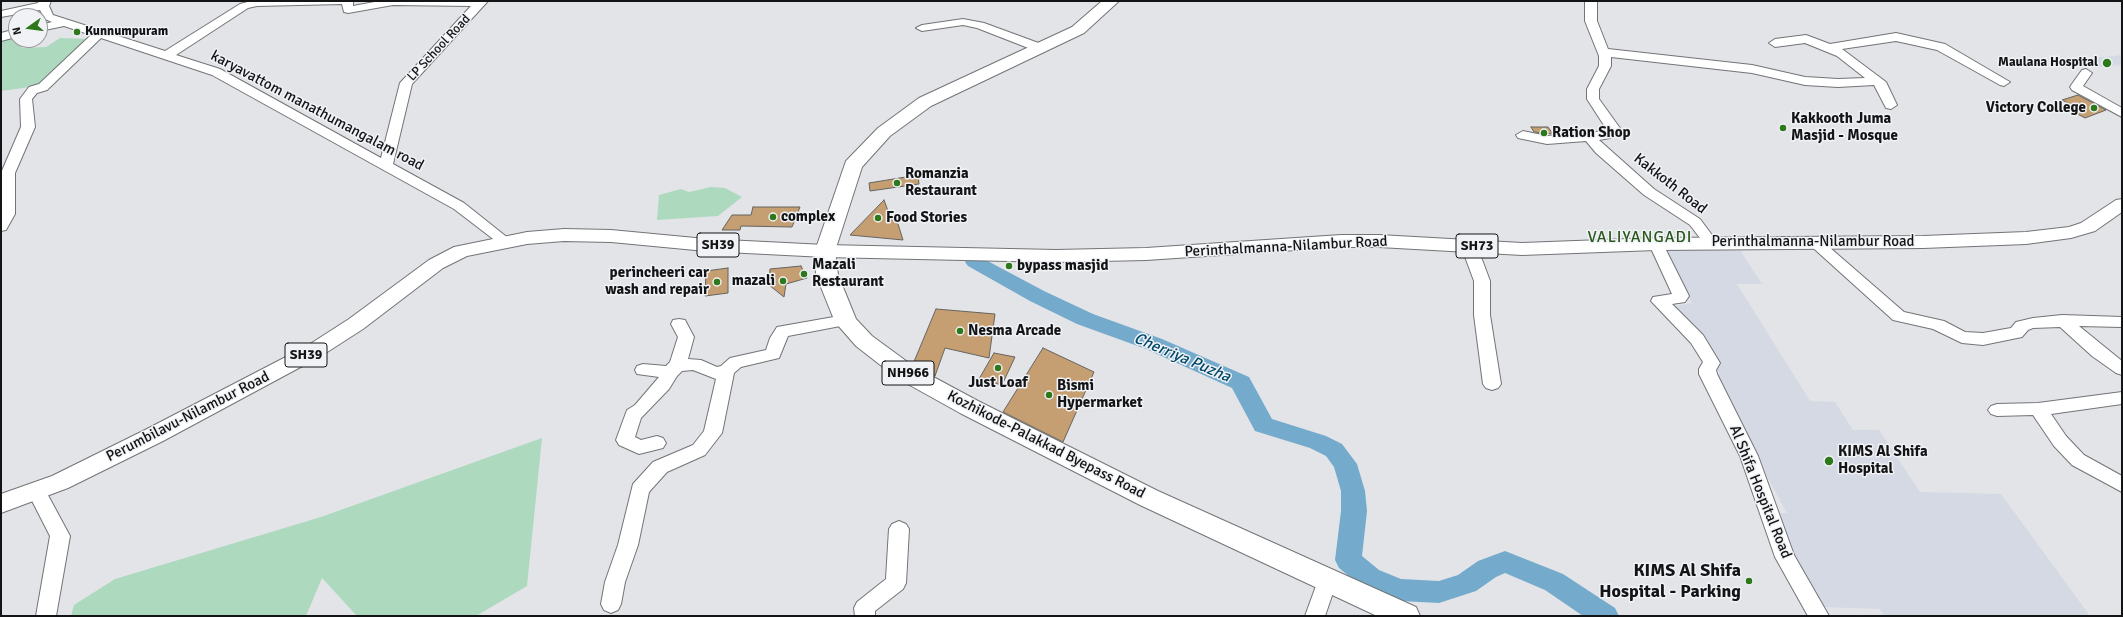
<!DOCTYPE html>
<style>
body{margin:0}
#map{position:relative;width:2123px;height:617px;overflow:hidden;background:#e3e4e8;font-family:Signika,sans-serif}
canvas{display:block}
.frame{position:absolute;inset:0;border:2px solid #131415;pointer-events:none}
.north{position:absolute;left:8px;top:8px;width:40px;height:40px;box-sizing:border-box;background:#f0f2f5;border:1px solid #98999b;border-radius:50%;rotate:256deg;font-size:11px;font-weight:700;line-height:16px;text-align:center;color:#131415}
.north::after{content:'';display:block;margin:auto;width:14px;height:18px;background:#2e781c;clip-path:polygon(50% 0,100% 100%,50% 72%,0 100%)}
</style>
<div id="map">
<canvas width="2123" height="617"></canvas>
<div class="frame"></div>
<div class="north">N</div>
</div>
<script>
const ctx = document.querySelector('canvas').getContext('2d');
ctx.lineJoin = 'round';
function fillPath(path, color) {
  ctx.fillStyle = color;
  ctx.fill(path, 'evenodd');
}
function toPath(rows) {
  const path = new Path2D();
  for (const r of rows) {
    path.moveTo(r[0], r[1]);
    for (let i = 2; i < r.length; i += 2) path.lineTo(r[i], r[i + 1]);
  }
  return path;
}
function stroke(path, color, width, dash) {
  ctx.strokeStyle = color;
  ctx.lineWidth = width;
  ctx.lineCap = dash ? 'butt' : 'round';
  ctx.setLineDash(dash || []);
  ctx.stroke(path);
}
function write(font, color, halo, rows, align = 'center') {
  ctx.font = font + ' Signika,sans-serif';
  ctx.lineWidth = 3;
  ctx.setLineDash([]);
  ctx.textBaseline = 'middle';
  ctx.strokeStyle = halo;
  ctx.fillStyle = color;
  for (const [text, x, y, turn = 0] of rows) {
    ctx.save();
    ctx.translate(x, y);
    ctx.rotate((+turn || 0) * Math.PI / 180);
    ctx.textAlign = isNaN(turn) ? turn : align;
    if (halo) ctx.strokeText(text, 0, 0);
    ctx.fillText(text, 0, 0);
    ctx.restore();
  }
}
const built = toPath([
 [2122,55,2122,65,2099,67,2085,59],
 [1661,249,1740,250,1762,284,1737,284,1810,401,1835,402,1853,430,1879,430,1920,492,2001,494,2090,616,1884,616,1880,609,1822,607,1799,573,1773,513,1787,513,1711,374,1720,374,1694,328,1670,307,1692,303]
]);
const green = toPath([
 [16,37,16,40,30,40,21,48,46,47,60,38,89,39,38,86,1,91,1,39],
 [711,187,725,188,742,197,718,216,657,220,659,195,681,189,689,192],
 [542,438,527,586,476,616,357,616,322,578,306,616,71,616,74,605,115,579,321,517]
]);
const river = toPath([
 [975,256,982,258,1044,291,1093,314,1162,339,1249,377,1272,419,1326,436,1342,444,1357,464,1365,491,1367,511,1362,556,1379,570,1401,579,1439,581,1458,575,1478,561,1505,551,1563,574,1615,608,1619,616,1583,616,1545,590,1505,573,1496,577,1476,591,1439,603,1400,601,1361,586,1339,568,1335,560,1341,511,1341,491,1334,467,1326,456,1310,448,1255,431,1232,388,1146,349,1077,324,1030,301,968,266,965,262,968,258,975,256]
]);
const building = toPath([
 [2078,95,2106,110,2085,118,2070,110,2078,108,2062,100,2078,95],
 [1531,127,1548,127,1553,134,1534,132,1531,127],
 [918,175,919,184,870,191,869,183,918,175],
 [884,200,891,219,898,224,903,240,850,235,884,200],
 [753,207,800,207,792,227,741,226,740,230,722,230,732,215,751,215,753,207],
 [801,266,807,278,786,284,784,297,769,285,770,269,801,266],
 [728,268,728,293,705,296,706,271,728,268],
 [936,309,995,314,989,358,945,348,935,376,913,364,936,309],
 [1043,348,1094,372,1063,442,1003,412,1043,348],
 [994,353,1015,357,1002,385,979,379,994,353]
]);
const minor = toPath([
 [39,1,51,1,49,6,53,15,165,51,240,4,251,1,353,1,353,6,380,1,488,1,412,84,393,164,464,203,513,242,511,245,501,245,454,209,212,75,101,38,47,90,37,93,32,99,35,127,15,173,15,214,6,230,1,231,1,173,21,127,20,99,29,87,39,84,91,35,64,26,40,31,40,25,52,22,45,19,40,10,1,17,1,11,38,3,39,1],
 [342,4,344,12,348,13,393,5,471,6,400,83,381,158,220,69,176,55,248,8,257,6,342,4],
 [1585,1,1597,1,1597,21,1608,49,1752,65,1805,77,1838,79,1865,78,1837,56,1805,43,1775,47,1769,43,1775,39,1806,35,1830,44,1896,33,1945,44,2010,82,2004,86,2000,85,1937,50,1896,41,1842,49,1886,82,1897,105,1891,109,1886,108,1874,85,1838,87,1805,85,1752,73,1611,57,1611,66,1599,89,1599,99,1622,131,1610,138,1599,140,1654,189,1700,219,1718,243,1716,246,1711,248,1706,246,1690,225,1644,195,1596,153,1586,141,1547,144,1518,138,1516,135,1523,131,1547,136,1590,133,1607,130,1587,99,1587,89,1599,66,1599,56,1585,21,1585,1],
 [963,19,984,23,1044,45,1046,48,1044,51,1036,51,977,28,963,25,922,31,916,28,922,25,963,19],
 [16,29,16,37,1,41,1,33,16,29],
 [2086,69,2092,73,2083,86,2122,108,2122,117,2072,90,2070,87,2072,84,2082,70,2086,69],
 [1816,238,1821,240,1904,312,1944,321,1965,332,1983,333,2011,328,2016,322,2033,318,2062,315,2122,317,2122,327,2079,326,2122,361,2122,375,2116,373,2092,356,2060,327,2033,328,2028,330,2022,337,1983,345,1962,343,1933,329,1893,320,1811,246,1809,243,1811,240,1816,238],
 [1656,239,1661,241,1663,244,1689,296,1685,302,1672,304,1703,335,1720,363,1716,370,1717,374,1758,456,1794,555,1829,616,1808,616,1775,557,1740,456,1699,374,1699,369,1703,362,1691,343,1651,301,1653,297,1672,294,1649,244,1651,241,1656,239],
 [1469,241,1474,243,1477,246,1490,281,1490,315,1501,384,1498,388,1492,390,1486,388,1483,384,1474,315,1474,281,1461,246,1464,243,1469,241],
 [845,315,851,316,853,320,851,324,788,336,779,358,741,367,734,373,722,433,705,455,667,472,649,492,638,545,625,582,621,604,618,610,611,613,604,610,601,604,605,582,618,545,633,484,653,462,693,445,704,431,716,379,693,370,682,371,677,376,669,389,641,418,635,437,641,440,657,436,663,438,666,443,663,448,639,454,619,445,616,440,627,410,635,405,659,377,637,374,635,370,637,366,643,364,666,366,670,362,678,337,671,324,673,320,679,319,685,320,694,337,688,359,701,360,717,367,721,366,730,358,766,350,770,338,777,327,845,315],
 [2122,392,2122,404,2051,414,2066,436,2084,455,2122,476,2122,492,2072,465,2054,446,2033,415,1997,416,1991,414,1988,410,1991,406,1997,404,2038,403,2122,392],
 [36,484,43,486,70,536,56,616,36,616,50,536,27,491,29,486,36,484],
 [899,521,906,524,909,529,906,583,903,589,875,611,875,616,855,616,854,608,857,602,886,579,889,529,892,524,899,521],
 [1327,573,1334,575,1337,581,1325,616,1305,616,1320,575,1327,573]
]);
const major = toPath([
 [2122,199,2122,212,2095,231,2071,238,2026,244,1923,248,1656,250,1522,255,1379,247,1341,247,1146,260,1056,262,825,257,706,251,611,242,564,241,527,244,467,256,443,268,363,329,321,356,163,441,68,488,1,513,1,494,52,476,147,429,307,346,349,319,429,260,454,247,527,232,564,229,611,230,706,239,825,245,1056,250,1146,248,1341,235,1379,235,1522,243,1656,238,1923,236,2026,232,2069,227,2081,223,2116,200,2122,199]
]);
const highway = toPath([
 [1102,1,1119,1,1084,33,931,106,890,136,862,167,835,251,838,275,856,319,872,336,913,366,978,401,1158,491,1416,607,1420,616,1377,616,1140,505,960,413,897,378,856,346,835,322,816,275,815,251,846,161,878,128,919,98,1072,27,1102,1]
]);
const markers = [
 [77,32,4,"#2e781c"],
 [2107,63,5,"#2e781c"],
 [2094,108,4,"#2e781c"],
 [1783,128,4,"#2e781c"],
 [1544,133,4,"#2e781c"],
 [897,183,4,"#2e781c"],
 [773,217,4,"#2e781c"],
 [878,218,4,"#2e781c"],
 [1009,266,4,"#2e781c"],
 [804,274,4,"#2e781c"],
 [783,281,4,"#2e781c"],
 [717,282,4,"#2e781c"],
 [960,331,4,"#2e781c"],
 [998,368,4,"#2e781c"],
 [1049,395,4,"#2e781c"],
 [1829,461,5,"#2e781c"],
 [1749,581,4,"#2e781c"]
];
const farPoinames = [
 ["Kunnumpuram",85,32],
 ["Maulana Hospital",2098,63,"right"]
];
const farStreetnames = [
 ["LP School Road",439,48,-47]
];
const shields = [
 [718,245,42],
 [1477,246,42],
 [306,355,42],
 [908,373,52]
];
const shieldNames = [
 ["SH39",718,245],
 ["SH73",1477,246],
 ["SH39",306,355],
 ["NH966",908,373]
];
const poiNames = [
 ["Victory College",2086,108,"right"],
 ["Kakkooth Juma",1791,119],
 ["Masjid - Mosque",1791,136],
 ["Ration Shop",1552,133],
 ["Romanzia",905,174],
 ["Restaurant",905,191],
 ["complex",781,217],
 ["Food Stories",886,218],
 ["Mazali",812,265],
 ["Restaurant",812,282],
 ["bypass masjid",1017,266],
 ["perincheeri car",709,273,"right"],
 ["wash and repair",709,290,"right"],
 ["mazali",775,281,"right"],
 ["Nesma Arcade",968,331],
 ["Just Loaf",998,383,"center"],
 ["Bismi",1057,386],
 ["Hypermarket",1057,403],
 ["KIMS Al Shifa",1838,452],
 ["Hospital",1838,469]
];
const streetNames = [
 ["karyavattom manathumangalam road",317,111,28],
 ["Kakkoth Road",1670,184,38],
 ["Perinthalmanna-Nilambur Road",1813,242],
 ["Perinthalmanna-Nilambur Road",1286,247,-3],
 ["Perumbilavu-Nilambur Road",188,417,-27],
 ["Kozhikode-Palakkad Byepass Road",1046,445,27],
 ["Al Shifa Hospital Road",1760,492,68]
];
const neighbourhoodNames = [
 ["VALIYANGADI",1640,238]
];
const waterNames = [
 ["Cherriya Puzha",1182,358,23]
];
const nearPoinames = [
 ["KIMS Al Shifa",1741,571],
 ["Hospital - Parking",1741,592]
];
fillPath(built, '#d4d9e3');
fillPath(green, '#add9be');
fillPath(river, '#74aacc');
fillPath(building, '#c59e72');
stroke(building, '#656360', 1);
stroke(minor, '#727477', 2);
stroke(major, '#727477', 2);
stroke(highway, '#727477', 2);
fillPath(minor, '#fff');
fillPath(major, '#fff');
fillPath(highway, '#fff');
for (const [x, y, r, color] of markers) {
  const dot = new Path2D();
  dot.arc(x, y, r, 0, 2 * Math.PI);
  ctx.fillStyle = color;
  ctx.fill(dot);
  stroke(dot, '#f0f2f5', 1.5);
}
write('bold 13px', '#131415', '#f0f2f5', farPoinames, 'left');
write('13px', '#131415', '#f0f2f5', farStreetnames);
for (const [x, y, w] of shields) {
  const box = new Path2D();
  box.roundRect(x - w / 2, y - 12, w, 24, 3);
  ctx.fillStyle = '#f0f2f5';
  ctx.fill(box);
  stroke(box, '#131415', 1);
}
write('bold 14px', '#131415', null, shieldNames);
write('bold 15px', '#131415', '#f0f2f5', poiNames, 'left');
write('15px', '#131415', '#f0f2f5', streetNames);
ctx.letterSpacing = '1px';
write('16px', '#29571e', '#f0f2f5', neighbourhoodNames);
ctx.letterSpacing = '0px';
write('italic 16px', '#00496a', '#f0f2f5', waterNames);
write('bold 18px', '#131415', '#f0f2f5', nearPoinames, 'right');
</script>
